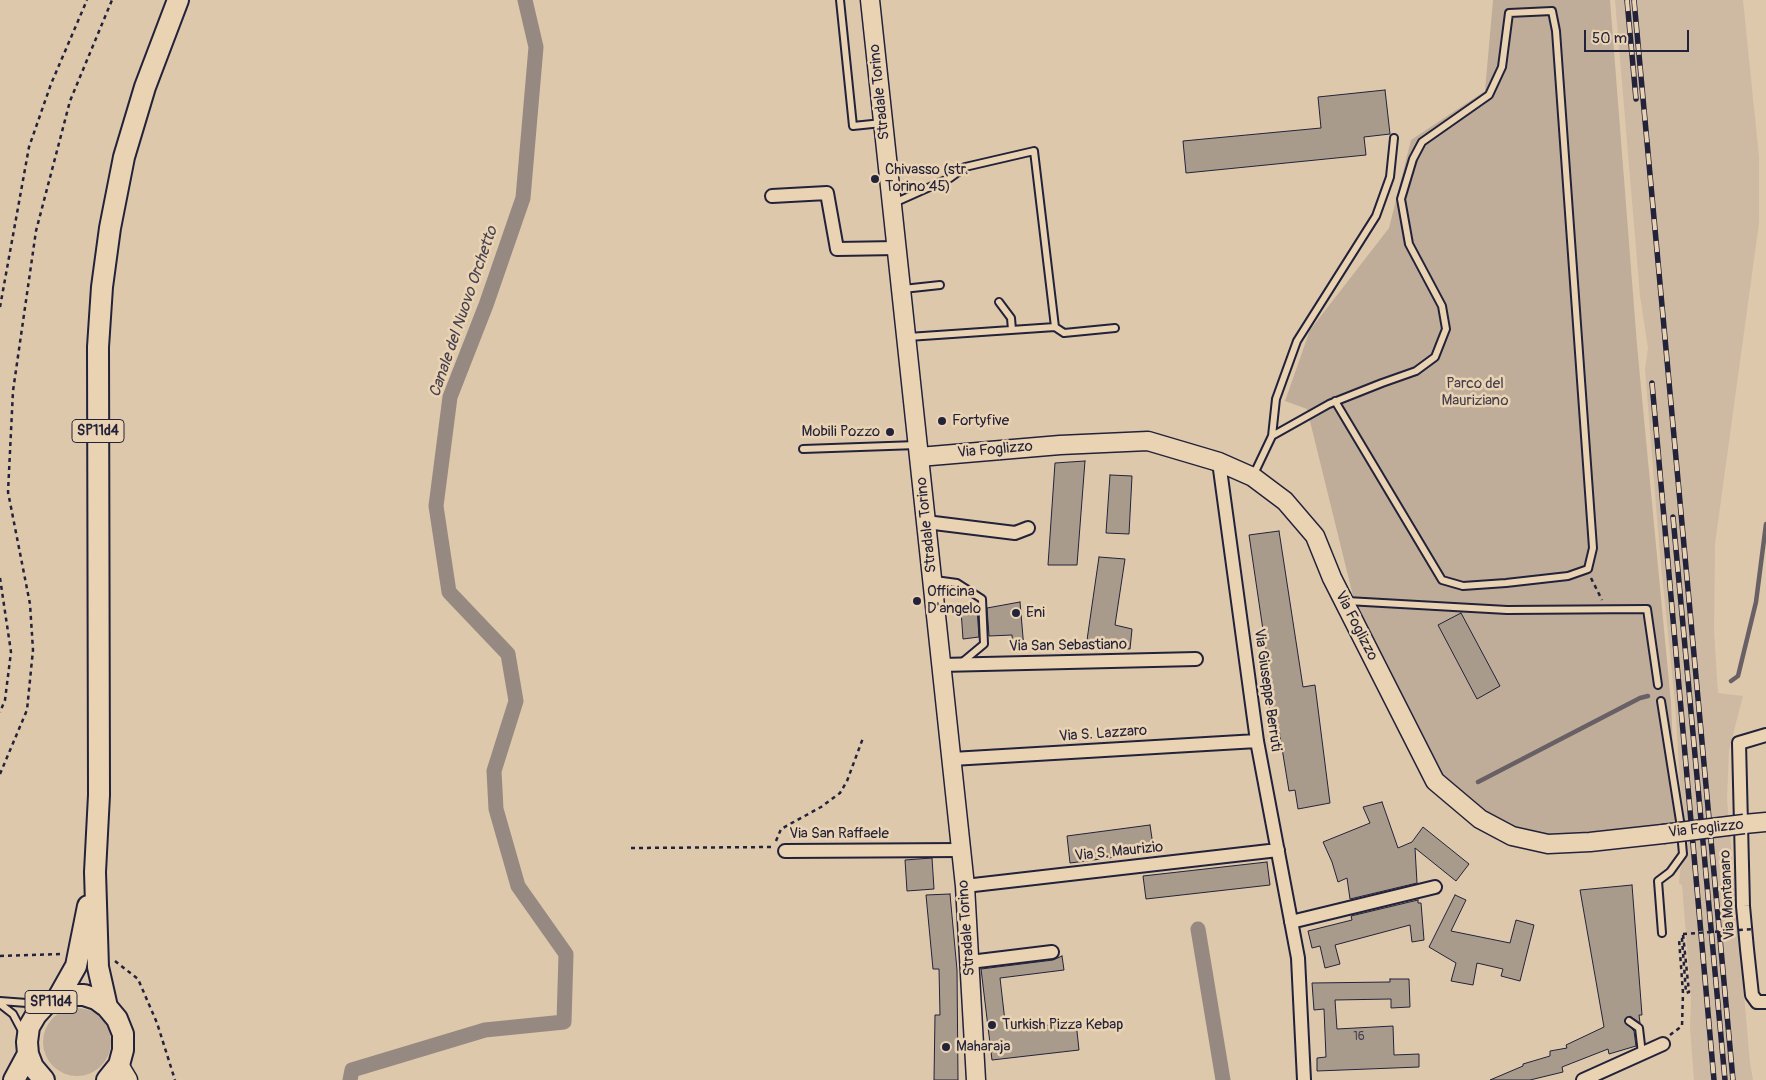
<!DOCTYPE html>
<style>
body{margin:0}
#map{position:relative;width:1766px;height:1080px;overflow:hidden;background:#dec8ac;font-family:Pangolin,sans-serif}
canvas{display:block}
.scale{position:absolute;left:1584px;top:30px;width:105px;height:22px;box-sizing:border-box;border:2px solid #22223b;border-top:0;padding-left:6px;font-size:15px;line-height:18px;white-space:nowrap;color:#22223b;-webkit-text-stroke:4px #ead3b3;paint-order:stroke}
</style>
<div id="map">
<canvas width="1766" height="1080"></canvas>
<div class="scale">50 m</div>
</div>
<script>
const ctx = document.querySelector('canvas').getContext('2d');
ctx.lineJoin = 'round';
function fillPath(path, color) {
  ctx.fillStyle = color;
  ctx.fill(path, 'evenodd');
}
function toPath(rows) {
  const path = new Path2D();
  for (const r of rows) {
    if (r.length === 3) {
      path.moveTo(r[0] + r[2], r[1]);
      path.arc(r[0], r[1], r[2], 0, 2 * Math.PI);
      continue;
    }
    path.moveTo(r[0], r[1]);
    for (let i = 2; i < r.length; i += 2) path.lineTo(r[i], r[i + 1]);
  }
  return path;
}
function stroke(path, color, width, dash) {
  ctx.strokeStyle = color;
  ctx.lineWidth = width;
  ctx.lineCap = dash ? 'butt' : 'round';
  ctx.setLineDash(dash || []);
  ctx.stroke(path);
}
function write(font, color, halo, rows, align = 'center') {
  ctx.font = font + ' Pangolin,sans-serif';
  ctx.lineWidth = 5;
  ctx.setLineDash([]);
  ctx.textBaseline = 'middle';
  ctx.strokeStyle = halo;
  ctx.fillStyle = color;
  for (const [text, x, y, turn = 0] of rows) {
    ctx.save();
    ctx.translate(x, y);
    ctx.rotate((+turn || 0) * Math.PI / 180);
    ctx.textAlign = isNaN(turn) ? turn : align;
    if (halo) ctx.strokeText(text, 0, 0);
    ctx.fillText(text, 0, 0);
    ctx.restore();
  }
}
const built = toPath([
 [1615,0,1743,0,1759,157,1759,223,1715,544,1714,632,1718,693,1743,696,1729,750,1727,799,1750,1063,1753,1080,1694,1080,1690,1027,1691,998,1682,885,1679,884,1680,871,1688,844,1680,784,1675,703,1660,555,1645,369,1648,348,1640,296]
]);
const green = toPath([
 [1493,0,1610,0,1637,345,1671,703,1676,823,1563,839,1501,826,1445,778,1353,596,1307,409,1285,401,1310,330,1389,228,1411,140,1485,91],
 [77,1042,34]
]);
const stream = toPath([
 [1731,681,1738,676,1756,602,1766,524],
 [1478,782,1640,698,1648,696]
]);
const canal = toPath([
 [1198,929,1223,1080],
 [350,1080,352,1070,485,1030,564,1022,566,954,518,886,496,809,494,771,516,701,508,654,449,592,436,506,450,397,486,305,523,198,536,47,525,0]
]);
const building = toPath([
 [1385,90,1390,134,1364,137,1366,155,1186,173,1183,141,1321,128,1318,97,1385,90],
 [1085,461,1077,565,1048,565,1055,463,1085,461],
 [1110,475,1132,476,1129,534,1106,533,1110,475],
 [1279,531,1303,687,1315,685,1330,803,1298,809,1295,790,1289,791,1279,730,1272,730,1268,692,1272,691,1249,535,1279,531],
 [1099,557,1125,559,1115,625,1132,629,1130,649,1086,647,1099,557],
 [1020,602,1024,649,1013,650,1012,635,989,636,987,608,1020,602],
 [977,608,979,637,963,639,961,610,977,608],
 [1461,613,1500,686,1477,699,1438,625,1461,613],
 [1382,802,1398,848,1412,842,1423,827,1469,864,1456,881,1415,848,1417,883,1350,899,1347,878,1338,882,1332,862,1323,842,1370,823,1363,807,1382,802],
 [1150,825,1154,852,1070,863,1067,836,1150,825],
 [932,858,934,889,907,891,905,860,932,858],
 [1267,862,1270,885,1146,899,1143,876,1267,862],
 [1632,885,1642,1015,1639,1015,1640,1023,1630,1016,1624,1021,1634,1031,1636,1046,1609,1054,1608,1049,1562,1067,1563,1072,1530,1080,1490,1080,1523,1066,1523,1064,1550,1056,1550,1051,1567,1048,1566,1045,1604,1027,1580,890,1632,885],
 [950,894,957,970,958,1080,934,1080,935,1015,940,1015,939,969,933,969,926,895,950,894],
 [1455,895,1466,900,1451,931,1510,943,1516,920,1534,925,1520,981,1501,976,1503,969,1477,963,1473,985,1451,981,1456,963,1429,947,1455,895],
 [1418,900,1418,903,1421,903,1424,940,1412,942,1410,925,1335,945,1340,964,1325,968,1320,946,1312,948,1308,931,1352,920,1351,916,1418,900],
 [1062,956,1064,970,1000,978,1006,1030,1076,1022,1079,1050,992,1060,981,969,1053,960,1062,956],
 [1390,979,1409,979,1410,1007,1391,1008,1391,999,1335,1000,1337,1029,1393,1026,1394,1055,1419,1054,1419,1067,1317,1071,1317,1058,1326,1057,1324,1009,1314,1010,1312,983,1390,982,1390,979]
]);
const path = toPath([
 [0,307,29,147,51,84,87,0],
 [0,578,11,652,5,700,0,712],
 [1591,578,1602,600],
 [0,774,27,710,33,650,30,604,8,492,13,391,36,231,70,101,112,0],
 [776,841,781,829,821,807,840,793,847,781,863,738],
 [631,848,774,847],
 [0,956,61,954],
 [115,961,138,979,157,1023,175,1080],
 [1670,1035,1682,1026,1683,993,1679,939,1682,939,1686,993,1689,992,1683,934]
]);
const lane = toPath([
 [840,0,853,126,882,123],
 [894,203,950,178,965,167,1034,151,1055,327,908,337],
 [903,289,940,285],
 [999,302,1011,318,1012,330],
 [1055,327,1064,333,1115,328],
 [1272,436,1329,404,1382,383,1416,371,1435,357,1446,329,1442,306,1409,244,1401,199,1413,159,1422,142,1489,95,1502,67,1509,13,1552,11,1556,31,1593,548,1588,569,1568,576,1506,583,1463,586,1442,580,1335,401],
 [803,449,917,445],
 [1253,476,1272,436,1276,399,1297,341,1376,216,1390,177,1394,138],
 [935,580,957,583,982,599,984,644,960,664],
 [1347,601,1507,610,1647,609,1658,685],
 [1661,701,1680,821,1683,854,1670,872,1658,881,1662,933],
 [0,1001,40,1004],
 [0,1004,13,1014,22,1031],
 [1629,1021,1639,1028,1642,1054]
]);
const street = toPath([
 [772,196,827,193,837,249,897,248],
 [1219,462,1257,741,1298,958,1304,1080],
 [926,522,1015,533,1028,528],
 [941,665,1196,659],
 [1766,735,1739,743,1743,906,1747,949,1752,995,1757,1002,1766,1002],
 [952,759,1257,741],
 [785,851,961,850],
 [965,886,1278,850],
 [1291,922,1435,887],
 [970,962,1052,952],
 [1583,1080,1663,1044]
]);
const secondary = toPath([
 [870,0,965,886,976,1080],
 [919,457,1060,445,1148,441,1219,462,1253,477,1285,501,1315,536,1332,578,1435,781,1480,819,1512,836,1548,844,1590,842,1663,834],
 [1744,824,1766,822],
 [119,1065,128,1080]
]);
const primary = toPath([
 [58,998,76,966,88,906],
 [107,1007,98,967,95,872,99,795,98,347,102,287,110,228,124,157,145,87,178,0],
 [14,1080,28,1054],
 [44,1080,33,1067,28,1054,27,1042,29,1027,36,1015,46,1004,70,995,84,995,96,999,107,1007,117,1019,123,1034,123,1050,119,1065,107,1080]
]);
const rail = toPath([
 [1627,0,1636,99],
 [1634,0,1733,1080],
 [1652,383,1714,1080],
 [1673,517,1725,1080]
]);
const pathBridge = toPath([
 [1683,934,1754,929]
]);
const secondaryBridge = toPath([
 [1663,834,1744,824]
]);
const markers = [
 [875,179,5,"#22223b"],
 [942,421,5,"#22223b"],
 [890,432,5,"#22223b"],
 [917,601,5,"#22223b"],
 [1016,613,5,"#22223b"],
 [992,1025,5,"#22223b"],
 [946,1047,5,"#22223b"]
];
const numberNames = [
 ["16",1359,1037]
];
const shields = [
 [98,431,52],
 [51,1002,52]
];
const shieldNames = [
 ["SP11d4",98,431],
 ["SP11d4",51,1002]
];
const streetNames = [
 ["Stradale Torino",880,92,-96],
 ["Via Foglizzo",995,450,-5],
 ["Stradale Torino",927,525,-96],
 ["Via Foglizzo",1356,626,63],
 ["Via San Sebastiano",1068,646,-1],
 ["Via Giuseppe Berruti",1267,690,82],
 ["Via S. Lazzaro",1103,734,-4],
 ["Via Foglizzo",1706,829,-6],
 ["Via San Raffaele",839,834],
 ["Via S. Maurizio",1119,852,-6],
 ["Via Montanaro",1728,895,-93],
 ["Stradale Torino",967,928,-94]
];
const poiNames = [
 ["Chivasso (str.",885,170],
 ["Torino 45)",885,187],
 ["Fortyfive",952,421],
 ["Mobili Pozzo",880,432,"right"],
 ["Officina",927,592],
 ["D'angelo",927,609],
 ["Eni",1026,613],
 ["Turkish Pizza Kebap",1002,1025],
 ["Maharaja",956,1047]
];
const parkNames = [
 ["Parco del",1475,384],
 ["Mauriziano",1475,401]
];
const waterNames = [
 ["Canale del Nuovo Orchetto",464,312,-71]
];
fillPath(built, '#cebaa2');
fillPath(green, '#bfad99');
stroke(stream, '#686065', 4.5);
stroke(canal, '#968981', 15);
fillPath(building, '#a99b8c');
stroke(building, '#22223b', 1);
stroke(lane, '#22223b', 10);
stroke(street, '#22223b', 16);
stroke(secondary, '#22223b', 21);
stroke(primary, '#22223b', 24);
stroke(path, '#22223b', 2.5, [4, 4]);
stroke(lane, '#ead3b3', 6);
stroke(street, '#ead3b3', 12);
stroke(secondary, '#ead3b3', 18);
stroke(primary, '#ead3b3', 20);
stroke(rail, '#22223b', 5.5);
stroke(rail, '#ead3b3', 4, [11]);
stroke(secondaryBridge, '#22223b', 21, []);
stroke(pathBridge, '#22223b', 2.5, [4, 4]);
stroke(secondaryBridge, '#ead3b3', 18);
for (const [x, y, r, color] of markers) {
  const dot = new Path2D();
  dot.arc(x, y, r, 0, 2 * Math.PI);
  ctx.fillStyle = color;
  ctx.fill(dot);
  stroke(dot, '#ead3b3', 2);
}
write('12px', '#44404f', null, numberNames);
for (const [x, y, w] of shields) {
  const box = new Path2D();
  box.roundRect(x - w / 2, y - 11.5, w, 23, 4);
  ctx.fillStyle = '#ead3b3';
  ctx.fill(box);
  stroke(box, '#22223b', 1);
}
write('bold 14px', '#22223b', null, shieldNames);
write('15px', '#22223b', '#ead3b3', streetNames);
write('15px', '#22223b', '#ead3b3', poiNames, 'left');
write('15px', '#413e4e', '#ead3b3', parkNames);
write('italic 16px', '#454150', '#ead3b3', waterNames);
</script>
